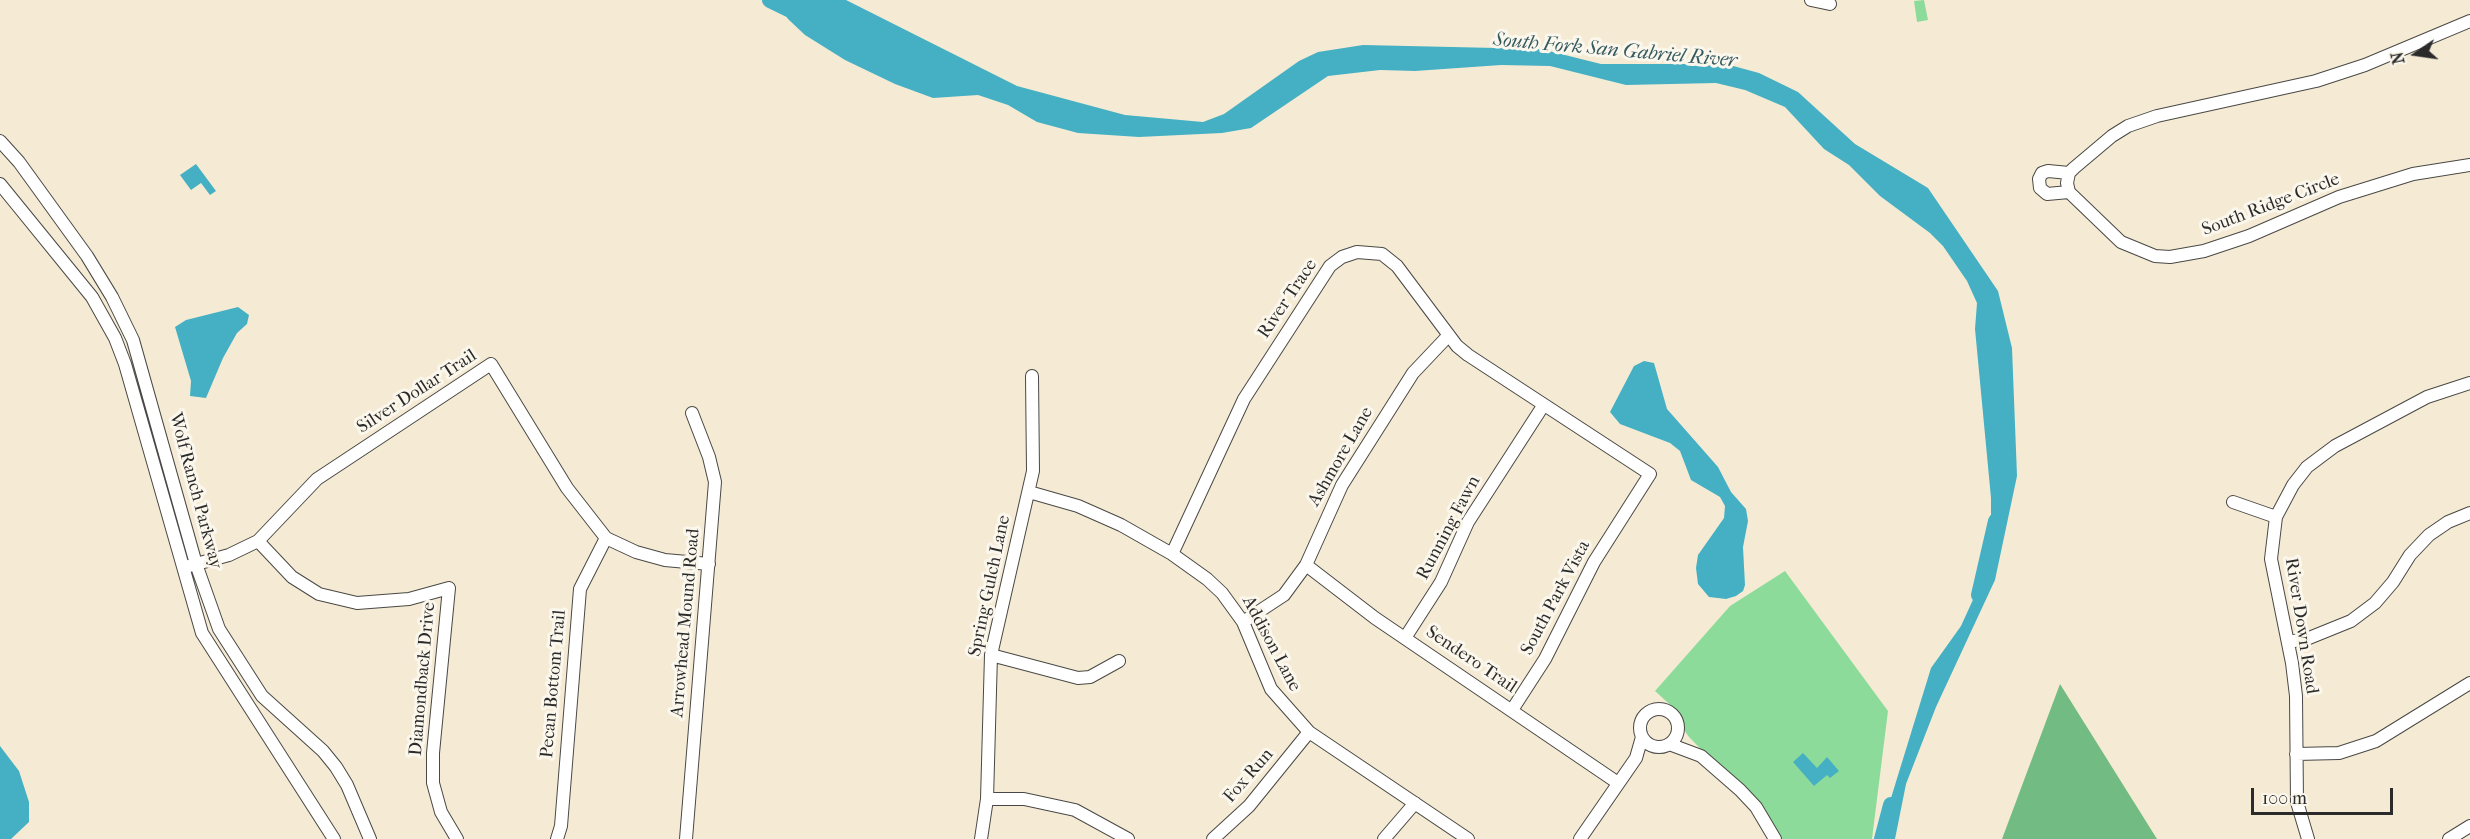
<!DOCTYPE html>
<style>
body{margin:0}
#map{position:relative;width:2470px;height:839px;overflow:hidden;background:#f5ebd5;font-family:"IM FELL French Canon",serif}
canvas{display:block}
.north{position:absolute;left:2386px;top:24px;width:60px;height:60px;-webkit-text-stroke:4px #fbf7ec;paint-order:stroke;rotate:257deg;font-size:16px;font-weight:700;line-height:24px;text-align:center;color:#2b2b2b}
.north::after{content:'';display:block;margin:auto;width:21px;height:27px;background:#2b2b2b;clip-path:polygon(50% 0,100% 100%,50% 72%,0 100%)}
.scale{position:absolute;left:2251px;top:788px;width:142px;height:27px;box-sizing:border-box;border:3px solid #2b2b2b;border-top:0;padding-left:8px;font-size:18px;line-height:21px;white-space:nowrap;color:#2b2b2b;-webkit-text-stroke:4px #fbf7ec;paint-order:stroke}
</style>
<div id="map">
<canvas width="2470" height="839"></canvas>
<div class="north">N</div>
<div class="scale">100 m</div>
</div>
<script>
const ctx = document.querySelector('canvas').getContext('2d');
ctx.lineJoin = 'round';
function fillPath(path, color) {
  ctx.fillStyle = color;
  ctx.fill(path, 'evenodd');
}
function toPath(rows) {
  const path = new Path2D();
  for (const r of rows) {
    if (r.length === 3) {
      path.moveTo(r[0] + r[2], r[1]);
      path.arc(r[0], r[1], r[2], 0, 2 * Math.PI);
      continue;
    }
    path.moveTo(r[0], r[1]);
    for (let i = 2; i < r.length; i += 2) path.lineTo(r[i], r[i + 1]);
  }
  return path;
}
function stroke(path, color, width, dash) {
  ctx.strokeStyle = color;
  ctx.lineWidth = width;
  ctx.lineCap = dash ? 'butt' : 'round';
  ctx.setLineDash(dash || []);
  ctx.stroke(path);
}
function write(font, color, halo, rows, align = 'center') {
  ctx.font = font + ' "IM FELL French Canon",serif';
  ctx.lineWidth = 6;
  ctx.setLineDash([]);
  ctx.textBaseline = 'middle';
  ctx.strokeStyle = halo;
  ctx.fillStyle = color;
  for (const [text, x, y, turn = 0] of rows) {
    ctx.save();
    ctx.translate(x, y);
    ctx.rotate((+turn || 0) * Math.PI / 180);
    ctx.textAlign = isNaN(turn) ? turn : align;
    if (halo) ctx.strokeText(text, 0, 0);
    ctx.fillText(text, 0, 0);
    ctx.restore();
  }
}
const green = toPath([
 [1924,0,1928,20,1917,22,1914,1],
 [1785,571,1888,711,1872,839,1781,839,1771,821,1689,737,1682,727,1678,712,1655,691,1730,606]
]);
const forest = toPath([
 [2060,684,2157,839,2002,839]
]);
const water = toPath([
 [775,0,846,0,1017,86,1125,115,1203,122,1224,114,1299,61,1318,52,1363,45,1541,49,1601,64,1726,64,1759,73,1798,92,1855,144,1928,188,1998,291,2012,348,2017,476,1995,580,1936,707,1906,784,1895,839,1882,839,1891,798,1931,668,1961,626,1987,569,1991,546,1991,498,1975,329,1977,303,1967,281,1943,246,1930,233,1880,196,1849,165,1824,149,1785,107,1745,90,1716,83,1626,85,1550,66,1501,65,1415,71,1380,70,1328,76,1251,128,1222,133,1139,137,1078,133,1037,122,1008,105,978,95,933,98,895,84,845,60,805,35,788,19],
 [196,164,216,191,210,195,201,183,191,190,180,175],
 [238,307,249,315,247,324,237,333,223,358,206,398,190,396,191,381,175,327,186,320],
 [1644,361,1654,363,1667,409,1718,467,1731,492,1746,509,1748,521,1743,547,1745,585,1743,591,1736,596,1726,599,1709,597,1698,584,1696,568,1698,555,1724,518,1725,506,1720,497,1691,480,1680,451,1670,443,1620,424,1610,412,1634,366],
 [0,746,19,771,29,802,29,822,11,839,0,839],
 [1803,753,1817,768,1827,757,1839,771,1830,778,1827,775,1814,786,1793,762]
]);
const river = toPath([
 [770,0,801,15],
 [1979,595,1996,521],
 [1882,839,1891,805]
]);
const minor = toPath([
 [1811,0,1830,4],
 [2470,21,2365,65,2316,81,2157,116,2128,126,2112,136,2074,168,2069,173,2067,183,2069,192,2121,242,2155,256,2170,257,2204,251,2249,236,2339,197,2413,174,2470,165],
 [0,141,19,162,87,256,112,297,133,340,196,564,219,629,262,696,323,751,336,767,347,785,370,839],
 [2069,173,2048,171,2042,173,2039,179,2040,188,2047,194,2069,192],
 [0,184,92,297,115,338,125,364,202,633,334,839],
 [1029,492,1078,506,1121,525,1172,554,1207,579,1222,593,1243,622,1271,689,1309,732,1468,839],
 [2233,502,2276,517],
 [258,541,292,577,319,594,357,603,409,599,449,588,433,753,433,783,441,812,457,839],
 [1172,554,1244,399,1330,266,1342,257,1357,252,1382,254,1397,266,1457,346,1468,355,1650,474,1594,562,1545,659,1512,710],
 [1306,565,1375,618,1618,783],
 [189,566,229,555,258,541,317,479,491,364,567,488,606,538,636,552,665,560,709,564],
 [1243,622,1284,595,1306,565,1342,485,1413,373,1449,335],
 [1405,638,1441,582,1468,522,1543,406],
 [2289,642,2309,638,2351,621,2375,603,2393,582,2410,555,2429,535,2448,522,2470,513],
 [991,655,1078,678,1090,677,1119,661],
 [1659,728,19],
 [1669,744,1701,756,1740,790,1756,807,1775,839],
 [2296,754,2339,753,2376,741,2470,683],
 [987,799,1024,799,1075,810,1128,839],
 [557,839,561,826,580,589,606,538],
 [686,839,715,482,709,457,692,413],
 [981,839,987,799,991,655,1033,471,1032,376],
 [1213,839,1249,806,1309,732],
 [1384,839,1415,803],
 [1580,839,1636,758,1642,737],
 [2308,839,2297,802,2296,696,2292,663,2271,559,2276,517,2293,485,2307,467,2335,446,2427,397,2470,383],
 [2449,839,2470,826]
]);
const streetNames = [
 ["South Ridge Circle",2271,205,-21],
 ["River Trace",1288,299,-56],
 ["Silver Dollar Trail",417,392,-33],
 ["Ashmore Lane",1341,457,-60],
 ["Wolf Ranch Parkway",195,491,75],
 ["Running Fawn",1449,528,-62],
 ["Spring Gulch Lane",990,586,-78],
 ["South Park Vista",1556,598,-62],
 ["Arrowhead Mound Road",686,623,-85],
 ["River Down Road",2301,626,81],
 ["Addison Lane",1271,644,62],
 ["Sendero Trail",1471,660,34],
 ["Diamondback Drive",423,679,-85],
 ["Pecan Bottom Trail",554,684,-85],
 ["Fox Run",1249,776,-49]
];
const waterNames = [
 ["South Fork San Gabriel River",1615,51,5]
];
fillPath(green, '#8ddb9a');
fillPath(forest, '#72bb82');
fillPath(water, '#45b0c3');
stroke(river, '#45b0c3', 16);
stroke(minor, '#494844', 14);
stroke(minor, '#fff', 12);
write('18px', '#2b2b2b', '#fbf7ec', streetNames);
write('italic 20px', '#345a60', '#fbf7ec', waterNames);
</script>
